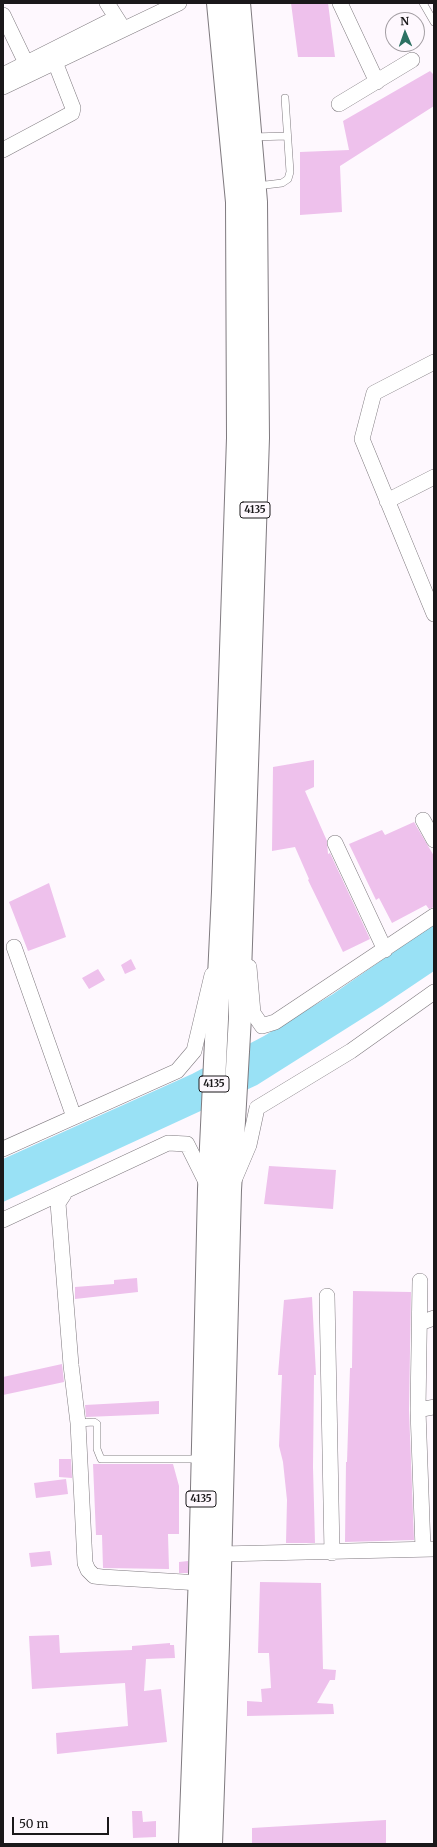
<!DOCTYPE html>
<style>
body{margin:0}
#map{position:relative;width:437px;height:1847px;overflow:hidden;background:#fef8fe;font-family:Merriweather,serif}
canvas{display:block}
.frame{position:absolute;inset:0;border:4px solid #1a181a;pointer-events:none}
.north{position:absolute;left:385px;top:12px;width:40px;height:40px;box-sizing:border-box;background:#fef8fe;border:1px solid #a39ea3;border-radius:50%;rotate:358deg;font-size:11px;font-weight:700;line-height:16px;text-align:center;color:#1a181a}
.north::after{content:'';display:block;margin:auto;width:14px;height:18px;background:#2d7163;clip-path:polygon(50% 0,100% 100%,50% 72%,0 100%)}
.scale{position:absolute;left:12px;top:1817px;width:97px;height:18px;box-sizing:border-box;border:2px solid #1a181a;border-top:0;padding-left:5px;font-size:12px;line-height:14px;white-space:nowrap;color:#1a181a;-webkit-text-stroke:3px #fef8fe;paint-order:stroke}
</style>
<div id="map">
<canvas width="437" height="1847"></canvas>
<div class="frame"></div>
<div class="north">N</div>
<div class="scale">50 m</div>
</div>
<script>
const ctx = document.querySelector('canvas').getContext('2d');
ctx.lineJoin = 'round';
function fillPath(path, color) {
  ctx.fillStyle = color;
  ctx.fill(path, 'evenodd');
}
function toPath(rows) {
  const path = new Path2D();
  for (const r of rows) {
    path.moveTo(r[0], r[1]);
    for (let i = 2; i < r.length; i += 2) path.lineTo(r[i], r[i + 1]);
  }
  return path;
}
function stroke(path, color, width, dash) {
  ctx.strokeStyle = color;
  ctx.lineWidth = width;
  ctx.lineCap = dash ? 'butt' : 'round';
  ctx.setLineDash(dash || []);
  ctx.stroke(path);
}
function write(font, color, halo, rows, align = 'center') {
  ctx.font = font + ' Merriweather,serif';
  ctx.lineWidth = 4;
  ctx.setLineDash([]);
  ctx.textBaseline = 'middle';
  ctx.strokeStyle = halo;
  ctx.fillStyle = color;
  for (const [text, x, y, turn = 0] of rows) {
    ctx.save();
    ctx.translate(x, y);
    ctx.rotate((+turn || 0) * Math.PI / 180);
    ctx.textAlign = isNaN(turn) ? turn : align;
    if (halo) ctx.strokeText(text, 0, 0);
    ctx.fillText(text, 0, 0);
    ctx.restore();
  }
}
const water = toPath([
 [434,924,434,971,382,1006,257,1085,3,1202,3,1159,192,1074,264,1036,333,994]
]);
const building = toPath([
 [291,3,328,3,335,57,298,57],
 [430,71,434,75,434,106,340,166,342,212,300,215,300,152,349,150,343,121],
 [314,760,314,787,305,791,327,841,328,854,330,853,370,939,343,952,308,880,309,879,295,847,272,851,273,767],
 [414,822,434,856,434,907,429,909,426,905,392,923,379,898,376,900,349,844,382,830,385,835],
 [49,883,66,937,28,951,9,902],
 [131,959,136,969,125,974,121,965],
 [98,969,105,980,89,989,82,978],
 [269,1166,336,1170,333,1209,264,1204],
 [137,1278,138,1292,75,1299,75,1287,114,1284,114,1280],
 [353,1291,411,1292,409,1410,414,1540,345,1542,346,1462,347,1462,350,1368,352,1368],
 [312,1297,316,1375,314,1375,313,1467,315,1543,286,1543,287,1500,283,1462,279,1446,282,1375,278,1375,284,1300],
 [62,1364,64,1382,3,1395,3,1377],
 [159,1401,159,1414,86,1417,85,1405],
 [59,1459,71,1459,72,1478,59,1477],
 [93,1464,173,1464,179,1486,179,1534,168,1534,169,1569,103,1568,102,1535,96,1535],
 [66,1479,68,1494,36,1498,34,1483],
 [50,1551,52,1565,31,1567,29,1553],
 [188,1561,188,1573,179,1573,179,1562],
 [260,1582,321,1583,323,1669,336,1670,335,1680,330,1680,317,1703,333,1704,334,1714,247,1716,247,1701,262,1702,261,1689,271,1688,269,1653,258,1653],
 [59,1635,60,1653,132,1650,132,1646,170,1643,170,1645,174,1645,175,1658,146,1659,144,1691,161,1689,167,1742,57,1754,56,1733,128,1726,125,1683,32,1689,29,1636],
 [132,1811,142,1811,143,1822,156,1821,156,1837,133,1838],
 [386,1820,386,1844,252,1844,252,1828]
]);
const lane = toPath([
 [423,3,434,22],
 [252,137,287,136],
 [257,186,282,183,288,179,290,172,285,98],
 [78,1423,94,1422,97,1424,97,1449,101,1459,201,1459]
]);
const street = toPath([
 [107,3,121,25],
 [340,3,377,82],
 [3,15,26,63],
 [3,75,116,18],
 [3,87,179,3],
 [339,104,412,60],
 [3,150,72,113,73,108,55,62],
 [434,362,374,393,362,439,434,614],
 [387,501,434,477],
 [423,820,434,840],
 [335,843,385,950],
 [14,947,74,1117],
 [249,967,253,1013,262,1026,275,1022,434,916],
 [3,1149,177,1071,194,1051,212,975],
 [235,1178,249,1145,257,1108,351,1051,434,992],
 [64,1194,58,1203,71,1365,78,1423,85,1563,88,1570,94,1576,102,1577,200,1583],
 [3,1220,168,1143,187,1144,208,1186],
 [327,1296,332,1553],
 [420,1323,434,1318],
 [418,1410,420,1281],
 [423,1549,418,1410,434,1407],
 [221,1554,434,1549]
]);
const primary = toPath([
 [190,1844,200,1574,209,1189,223,892,238,438,237,202,218,3],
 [211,1844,218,1645,230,1190,240,1017,240,973,258,438,256,202,239,3]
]);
const shields = [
 [255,510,30],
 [214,1084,30],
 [201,1499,30]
];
const shieldNames = [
 ["4135",255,510],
 ["4135",214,1084],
 ["4135",201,1499]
];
fillPath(water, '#99e1f5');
fillPath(building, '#eec1ec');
stroke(lane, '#7f7a7f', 8);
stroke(street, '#7f7a7f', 16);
stroke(primary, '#7f7a7f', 24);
stroke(lane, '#fff', 7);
stroke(street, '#fff', 15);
stroke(primary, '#fff', 22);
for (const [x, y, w] of shields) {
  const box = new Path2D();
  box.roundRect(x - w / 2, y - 8, w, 16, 3);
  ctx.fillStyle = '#fef8fe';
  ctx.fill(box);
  stroke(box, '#1a181a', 1);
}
write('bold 10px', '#1a181a', null, shieldNames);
</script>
